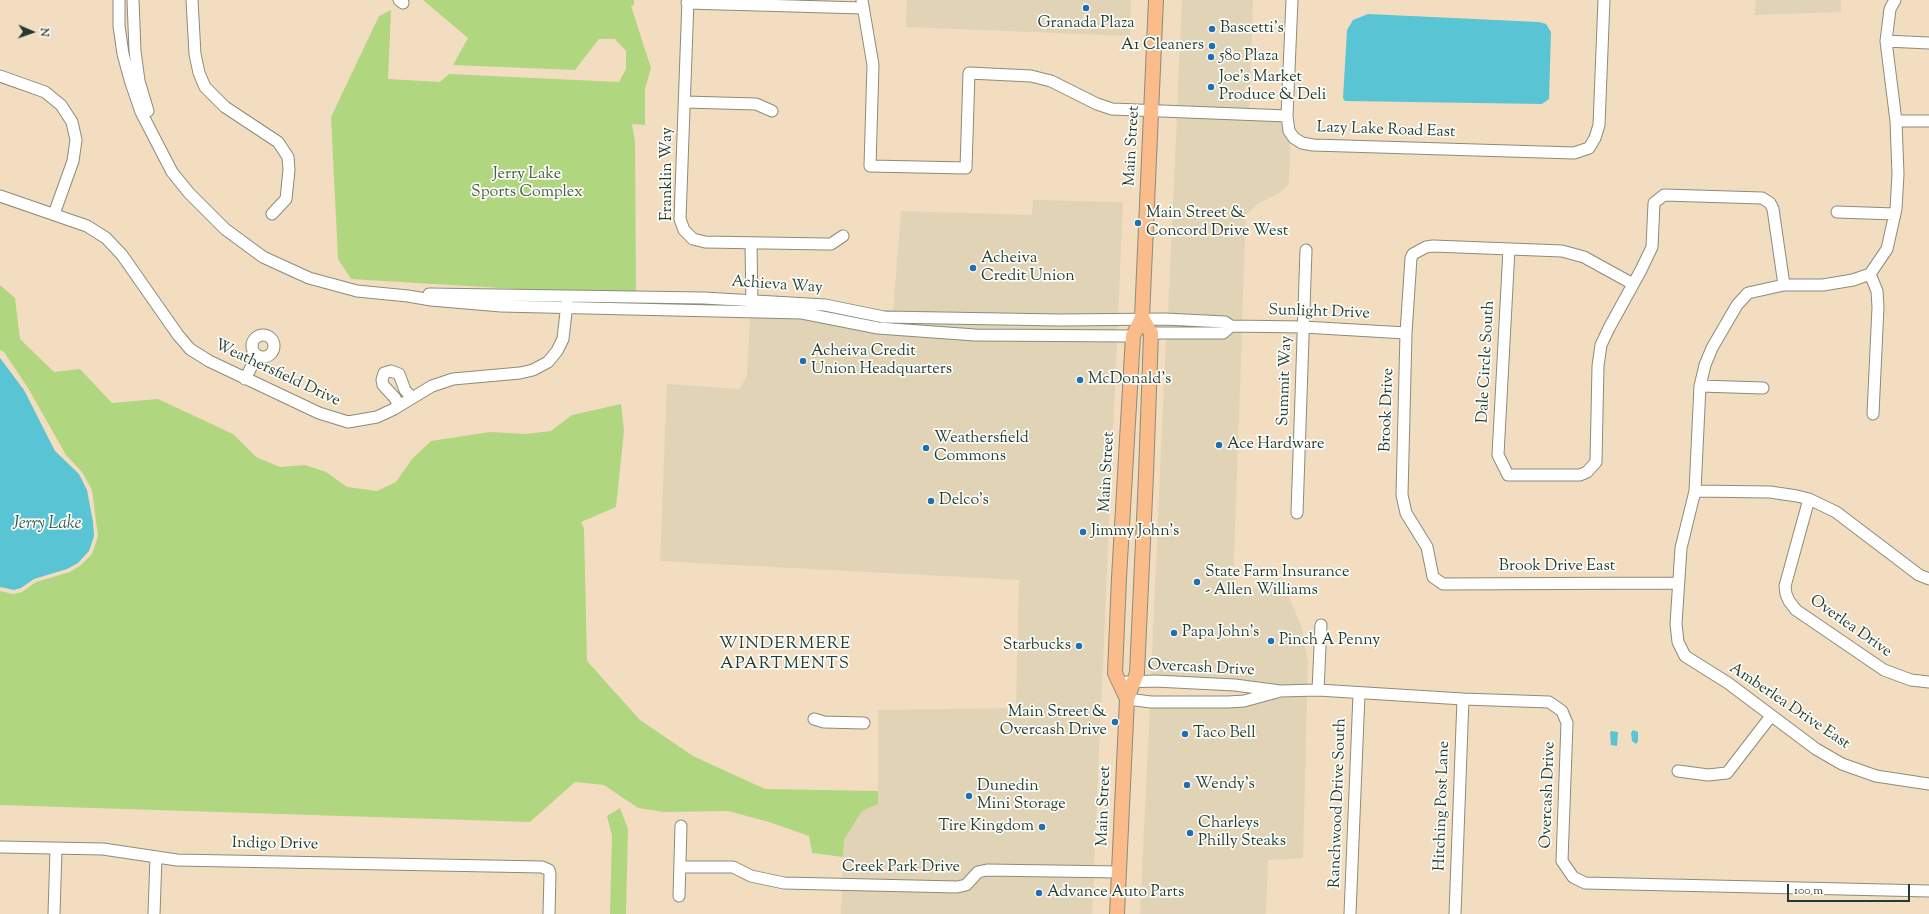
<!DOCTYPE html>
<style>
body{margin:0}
#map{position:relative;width:1929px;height:914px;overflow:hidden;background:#f3ddc0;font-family:"Sorts Mill Goudy",serif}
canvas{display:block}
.north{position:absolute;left:12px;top:12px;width:40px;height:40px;-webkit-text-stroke:3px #fdfcf7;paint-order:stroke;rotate:92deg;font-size:11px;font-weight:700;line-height:16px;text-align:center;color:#1f3d34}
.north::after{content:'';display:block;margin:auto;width:14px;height:18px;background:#1f3d34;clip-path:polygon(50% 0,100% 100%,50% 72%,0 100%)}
.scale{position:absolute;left:1787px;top:884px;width:123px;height:18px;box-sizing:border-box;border:2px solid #1f3d34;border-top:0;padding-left:5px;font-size:12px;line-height:14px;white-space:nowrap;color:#1f3d34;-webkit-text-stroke:3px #fdfcf7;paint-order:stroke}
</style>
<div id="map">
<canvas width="1929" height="914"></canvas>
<div class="north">N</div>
<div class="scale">100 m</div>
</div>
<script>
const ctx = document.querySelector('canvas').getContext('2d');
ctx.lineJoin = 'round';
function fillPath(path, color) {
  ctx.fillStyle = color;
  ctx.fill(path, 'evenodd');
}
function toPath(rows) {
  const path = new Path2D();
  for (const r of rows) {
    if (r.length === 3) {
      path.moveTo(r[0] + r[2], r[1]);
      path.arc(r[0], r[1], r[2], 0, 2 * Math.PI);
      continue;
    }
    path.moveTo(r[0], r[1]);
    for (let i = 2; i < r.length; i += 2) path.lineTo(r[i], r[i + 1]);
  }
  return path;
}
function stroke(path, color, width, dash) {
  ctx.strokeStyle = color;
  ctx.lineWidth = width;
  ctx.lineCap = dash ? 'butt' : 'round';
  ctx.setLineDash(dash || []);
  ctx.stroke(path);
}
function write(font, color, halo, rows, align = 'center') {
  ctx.font = font + ' "Sorts Mill Goudy",serif';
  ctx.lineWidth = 3.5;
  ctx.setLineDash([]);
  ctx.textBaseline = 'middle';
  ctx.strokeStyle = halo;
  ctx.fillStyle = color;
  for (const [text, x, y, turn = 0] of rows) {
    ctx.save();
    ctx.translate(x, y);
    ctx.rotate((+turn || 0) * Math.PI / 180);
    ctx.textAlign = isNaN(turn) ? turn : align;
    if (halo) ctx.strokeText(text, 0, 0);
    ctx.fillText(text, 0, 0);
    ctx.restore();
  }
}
const built = toPath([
 [907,0,1131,0,1130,36,906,27],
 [1182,0,1253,0,1249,110,1177,108],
 [1756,0,1841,0,1841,12,1755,15],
 [1177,117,1283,120,1290,140,1289,184,1279,193,1259,203,1246,215,1242,322,1224,316,1168,315],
 [1033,200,1123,202,1118,316,893,313,901,211,1032,215],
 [803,309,1118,324,1117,332,976,330,879,324],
 [750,318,802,318,1117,341,1094,868,996,865,961,882,842,880,844,840,862,811,878,804,878,710,1016,708,1019,580,660,561,667,384,740,389,747,375],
 [1239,330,1242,330,1233,585,1287,593,1301,625,1308,662,1307,686,1280,687,1151,677,1166,336,1226,336],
 [1281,695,1307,695,1303,858,1268,860,1266,914,1140,914,1150,706],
 [981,875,1094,876,1092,914,841,914,842,889,957,891]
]);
const green = toPath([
 [423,0,634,0,634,5,631,6,651,68,645,89,645,125,632,124,635,142,636,293,550,291,351,279,338,259,331,117,379,16,391,10,388,79,440,82,449,74,619,82,626,69,626,51,615,39,599,39,575,70,453,65,468,38],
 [0,285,15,298,20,339,54,372,80,369,112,403,158,399,233,434,256,457,280,467,305,465,326,472,347,487,377,491,396,482,412,459,431,441,490,432,526,434,551,431,572,415,621,404,624,431,616,507,581,522,584,528,587,661,640,720,693,756,765,789,878,791,878,804,862,811,844,840,843,857,812,853,809,836,769,822,728,811,664,812,638,808,604,785,575,782,530,822,0,805,0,591,13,594,22,592,36,582,70,572,81,565,92,554,98,536,92,490,82,472,66,455,28,388,4,352,0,350],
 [620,808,628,829,626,914,610,914,612,836,607,816]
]);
const water = toPath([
 [1368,14,1539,22,1546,24,1551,32,1549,99,1542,104,1345,101,1343,98,1347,30,1353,20],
 [0,358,24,390,55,451,79,474,87,490,93,522,94,536,89,551,78,563,67,569,34,579,21,588,14,590,0,587],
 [1633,730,1638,732,1638,741,1636,744,1632,741,1631,733],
 [1611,731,1618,732,1617,746,1611,745,1610,733]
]);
const minor = toPath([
 [119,0,119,26,123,54,131,83,141,112,172,172,189,193,225,229,263,257,309,278,357,291,408,296,431,300,501,306,802,313,878,328,975,335,1133,336],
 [133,0,135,51,139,81,148,111],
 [192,0,195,54,199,73,205,87,225,107,278,142,288,157,289,170,286,199,272,214],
 [399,0,403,3],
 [688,0,680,219,684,230,693,239,705,242,826,244,831,244,843,236],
 [862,0,873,65,870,166,966,168,969,73,1031,76,1051,81,1097,104,1112,109,1287,116],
 [1292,0,1287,116,1289,131,1294,138,1302,143,1313,145,1574,153,1589,148,1595,138,1599,125,1604,0],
 [1895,0,1890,9,1886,41,1896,121,1898,174,1896,209,1887,249,1870,274,1853,280,1823,285,1784,285,1748,293,1737,305,1712,348,1705,365,1700,386,1695,491,1681,548,1676,624,1678,642,1685,656,1728,683,1816,749,1842,764,1876,776,1929,784],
 [687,3,862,8],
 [1886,41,1929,43],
 [0,76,45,92,61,105,72,122,76,140,73,161,54,214],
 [685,102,756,104,772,111],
 [1896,121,1929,121],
 [0,196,87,226,106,238,122,255,178,335,190,349,209,361,319,413,348,422,377,417,394,409,432,386,453,379,520,373,533,370,548,362,557,351,563,339,567,303],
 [1837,212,1895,214],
 [751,243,752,307],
 [1509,249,1498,455,1508,475,1580,475,1587,472,1596,462,1598,366,1601,345,1609,328,1641,270,1652,247,1654,203,1664,195,1762,198,1770,203,1773,209,1784,285],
 [1870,274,1877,291,1878,307,1873,414],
 [1633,284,1584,257,1562,251,1433,246,1426,247,1413,254,1411,258,1406,333,1402,495,1406,513,1427,547,1433,577,1443,584,1677,583],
 [429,294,704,298,825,305,884,317,1060,320,1165,319,1225,322,1231,326,1303,327,1406,333],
 [1151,333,1223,333,1231,326],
 [263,346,11],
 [245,379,257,356],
 [1700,386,1763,388],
 [399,406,395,398,383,385,382,380,384,373,391,371,399,374,405,390,412,398],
 [1695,491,1770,492,1797,496,1809,499,1836,512,1919,575,1929,579],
 [1809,499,1785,586,1786,594,1789,601,1796,610,1884,670,1911,680,1929,682],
 [1297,513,1306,250],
 [1127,682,1155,681,1235,685,1280,691,1318,690,1463,699,1549,702,1562,711,1567,723,1562,861,1573,877,1585,883,1929,891],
 [1318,690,1321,625],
 [1127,699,1151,702,1228,702,1244,701,1277,692],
 [814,719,824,722,864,723],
 [1678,771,1708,775,1727,773,1771,716],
 [0,847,103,849,177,860,542,867,549,870,550,874,549,914],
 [680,867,733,867,751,876,784,883,957,887,966,885,978,872,987,870,1119,872],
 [679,896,681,826],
 [54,914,56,849],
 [154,914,156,857],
 [1350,914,1359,694],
 [1455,914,1463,699]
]);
const major = toPath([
 [1127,699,1115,673,1119,578,1133,336,1142,318,1156,0],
 [1117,914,1127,699,1137,673,1146,475,1151,333,1142,318]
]);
const markers = [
 [1086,8,4,"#1f6fb2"],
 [1212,29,4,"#1f6fb2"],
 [1212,46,4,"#1f6fb2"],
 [1211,57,4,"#1f6fb2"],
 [1211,87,4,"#1f6fb2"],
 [1138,223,4,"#1f6fb2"],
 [973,268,4,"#1f6fb2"],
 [803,361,4,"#1f6fb2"],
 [1080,380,4,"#1f6fb2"],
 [1219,445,4,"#1f6fb2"],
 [926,448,4,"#1f6fb2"],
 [931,501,4,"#1f6fb2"],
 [1083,532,4,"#1f6fb2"],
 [1197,582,4,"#1f6fb2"],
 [1174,633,4,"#1f6fb2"],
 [1271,641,4,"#1f6fb2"],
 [1079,646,4,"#1f6fb2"],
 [1115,722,4,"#1f6fb2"],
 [1185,734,4,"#1f6fb2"],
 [1187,785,4,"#1f6fb2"],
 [969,796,4,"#1f6fb2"],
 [1042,827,4,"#1f6fb2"],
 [1190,833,4,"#1f6fb2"],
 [1039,893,4,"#1f6fb2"]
];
const poiNames = [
 ["Granada Plaza",1086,24,"center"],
 ["Bascetti's",1220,29],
 ["A1 Cleaners",1204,46,"right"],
 ["580 Plaza",1219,57],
 ["Joe's Market",1219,78],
 ["Produce & Deli",1219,96],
 ["Main Street &",1146,214],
 ["Concord Drive West",1146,232],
 ["Acheiva",981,259],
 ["Credit Union",981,277],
 ["Acheiva Credit",811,352],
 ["Union Headquarters",811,370],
 ["McDonald's",1088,380],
 ["Weathersfield",934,439],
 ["Commons",934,457],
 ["Ace Hardware",1227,445],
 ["Delco's",939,501],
 ["Jimmy John's",1091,532],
 ["State Farm Insurance",1205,573],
 ["- Allen Williams",1205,591],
 ["Papa John's",1182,633],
 ["Pinch A Penny",1279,641],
 ["Starbucks",1071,646,"right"],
 ["Main Street &",1107,713,"right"],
 ["Overcash Drive",1107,731,"right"],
 ["Taco Bell",1193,734],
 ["Wendy's",1195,785],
 ["Dunedin",977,787],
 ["Mini Storage",977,805],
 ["Charleys",1198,824],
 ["Philly Steaks",1198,842],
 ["Tire Kingdom",1034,827,"right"],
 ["Advance Auto Parts",1047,893]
];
const streetNames = [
 ["Lazy Lake Road East",1386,131,2],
 ["Main Street",1133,146,-87],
 ["Franklin Way",668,174,-90],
 ["Achieva Way",777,286,4],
 ["Sunlight Drive",1319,313,2],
 ["Dale Circle South",1487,362,-87],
 ["Weathersfield Drive",277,374,25],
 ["Summit Way",1286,381,-88],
 ["Brook Drive",1388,410,-88],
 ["Main Street",1108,472,-87],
 ["Brook Drive East",1557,567],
 ["Overlea Drive",1850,627,35],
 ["Overcash Drive",1201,669,3],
 ["Amberlea Drive East",1789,707,34],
 ["Overcash Drive",1549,795,-88],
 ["Ranchwood Drive South",1339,803,-88],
 ["Main Street",1105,806,-88],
 ["Hitching Post Lane",1443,806,-88],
 ["Indigo Drive",275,845,1],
 ["Creek Park Drive",901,868]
];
const parkNames = [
 ["Jerry Lake",527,175],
 ["Sports Complex",527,193]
];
const waterNames = [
 ["Jerry Lake",47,525]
];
const neighbourhoodNames = [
 ["WINDERMERE",785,645],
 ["APARTMENTS",785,665]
];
fillPath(built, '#e1d3b5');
fillPath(green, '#b1d680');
fillPath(water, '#59c5d4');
stroke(minor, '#898d7a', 13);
stroke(major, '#898d7a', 16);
stroke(minor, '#fff', 11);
stroke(major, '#f9bc8a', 14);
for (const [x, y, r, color] of markers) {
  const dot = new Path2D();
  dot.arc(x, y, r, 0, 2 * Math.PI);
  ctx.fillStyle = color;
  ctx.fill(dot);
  stroke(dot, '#fdfcf7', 1.5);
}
write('16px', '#1f3d34', '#fdfcf7', poiNames, 'left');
write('16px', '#1f3d34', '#fdfcf7', streetNames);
write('16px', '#446347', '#fdfcf7', parkNames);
write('italic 17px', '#2e5f5c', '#fdfcf7', waterNames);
ctx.letterSpacing = '1px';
write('17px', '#1f3d34', '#fdfcf7', neighbourhoodNames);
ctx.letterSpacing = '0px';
</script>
